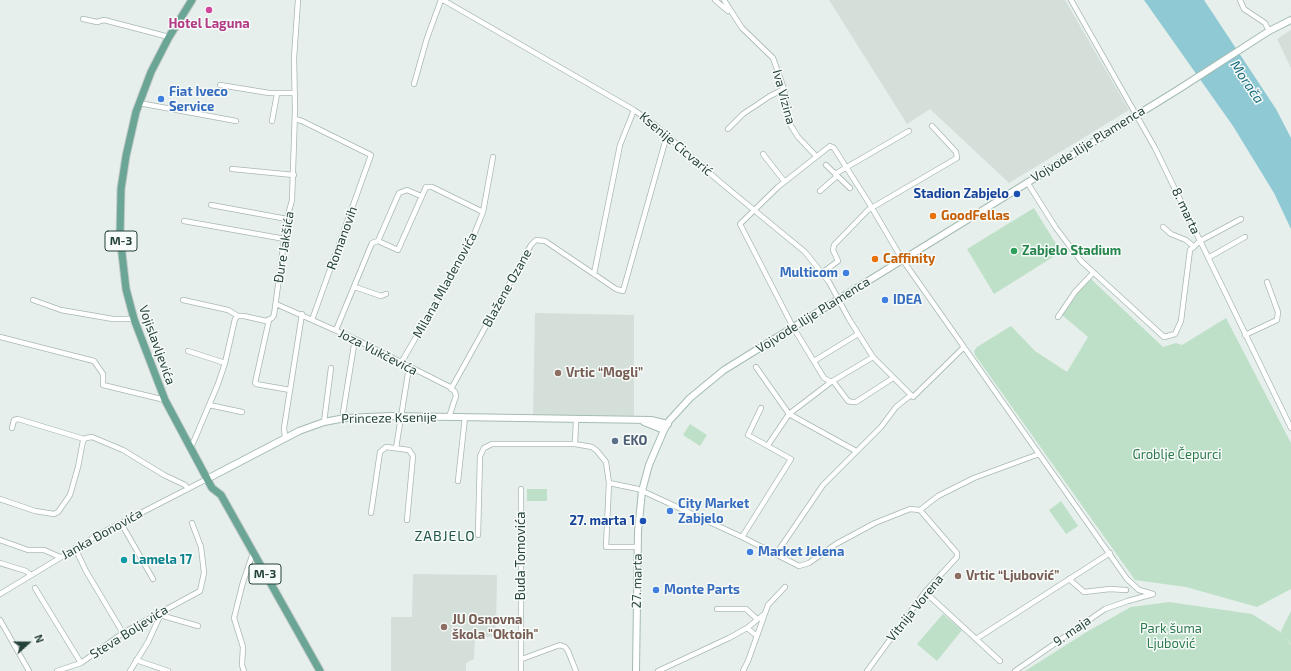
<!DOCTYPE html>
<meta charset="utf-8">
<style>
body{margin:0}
#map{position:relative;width:1291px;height:671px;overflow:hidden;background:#e6efeb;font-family:"Exo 2",sans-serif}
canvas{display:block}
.north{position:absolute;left:8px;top:623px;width:40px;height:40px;-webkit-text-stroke:3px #f7fbf9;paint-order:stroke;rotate:69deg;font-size:11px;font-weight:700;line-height:16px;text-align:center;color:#24423a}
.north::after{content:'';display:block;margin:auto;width:14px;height:18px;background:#24423a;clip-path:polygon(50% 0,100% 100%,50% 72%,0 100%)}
</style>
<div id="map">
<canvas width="1291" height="671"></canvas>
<div class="north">N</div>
</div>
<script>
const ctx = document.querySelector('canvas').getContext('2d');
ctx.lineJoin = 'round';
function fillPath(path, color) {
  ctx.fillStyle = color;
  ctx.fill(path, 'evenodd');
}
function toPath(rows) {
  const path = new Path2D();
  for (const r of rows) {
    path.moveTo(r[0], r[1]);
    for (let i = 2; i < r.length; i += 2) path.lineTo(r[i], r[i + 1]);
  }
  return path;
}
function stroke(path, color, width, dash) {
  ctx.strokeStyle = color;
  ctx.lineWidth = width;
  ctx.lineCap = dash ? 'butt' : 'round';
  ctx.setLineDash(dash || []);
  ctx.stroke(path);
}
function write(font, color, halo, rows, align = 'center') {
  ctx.font = font + ' "Exo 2",sans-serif';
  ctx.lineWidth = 3;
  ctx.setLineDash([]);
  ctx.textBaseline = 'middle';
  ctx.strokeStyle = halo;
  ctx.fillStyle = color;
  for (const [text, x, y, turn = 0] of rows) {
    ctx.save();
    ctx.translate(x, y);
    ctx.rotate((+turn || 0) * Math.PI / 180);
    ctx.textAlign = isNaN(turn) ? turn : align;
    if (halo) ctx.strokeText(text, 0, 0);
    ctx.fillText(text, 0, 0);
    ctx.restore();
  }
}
const built = toPath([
 [829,0,1065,0,1129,110,1009,183,930,109,907,124],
 [1291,30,1291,68,1277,39],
 [535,313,634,315,634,416,533,415],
 [413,574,497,575,496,637,475,637,474,659,466,663,466,671,391,671,391,617,412,617]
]);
const green = toPath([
 [1034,208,1061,252,994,294,967,249],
 [1091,279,1163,347,1176,343,1182,345,1226,318,1291,443,1291,589,1257,607,1186,587,1135,580,975,355,974,351,977,347,1011,326,1035,351,1067,372,1088,337,1062,315,1080,290],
 [690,424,707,435,700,446,683,435],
 [527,489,547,489,547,501,527,501],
 [1061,501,1078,526,1066,534,1049,510],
 [1169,602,1252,614,1282,633,1281,631,1291,611,1291,644,1284,636,1291,645,1291,671,1025,671,1088,631,1131,607],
 [943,614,962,630,937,661,917,644]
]);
const water = toPath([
 [1144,0,1204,0,1276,109,1291,138,1291,229,1274,193,1233,126]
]);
const street = toPath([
 [443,0,634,110,655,125,720,182,805,252,829,282,849,319,873,357,913,397,964,347],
 [715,0,728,11],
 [724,0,742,28,773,58,784,89,790,124,798,137,816,156],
 [1071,0,1155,148,1291,428],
 [1240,0,1244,9,1265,23,1269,31],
 [83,19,97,22,104,20,169,37],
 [414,84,427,38,441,0],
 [220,85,269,93,295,93],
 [139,103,236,121],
 [295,119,302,121,371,155,312,320],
 [272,121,277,94],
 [728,129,743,114,770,96,784,89],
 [763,154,784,181],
 [826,165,850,188],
 [232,169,294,175],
 [835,174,909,131],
 [1027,182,1056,228,1081,261,1164,337,1175,334,1181,321,1190,250,1200,241,1241,219],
 [820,191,837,176],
 [211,205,287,219],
 [184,221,285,239],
 [1163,227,1171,234,1186,240,1194,247],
 [378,241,399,193,407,190,421,196],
 [1208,258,1245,237],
 [822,273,838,261,833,250,834,245,868,210,957,158,956,152,932,126],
 [594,274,620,145,634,110],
 [355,287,381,296,386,294],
 [33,300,61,310,113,319,134,319],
 [183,300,228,310,238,316],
 [276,304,355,339,450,387,455,392,456,396,449,417],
 [1058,317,1075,292,1092,274],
 [269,320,255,383,256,384,290,390],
 [336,330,372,243,378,241,398,250,426,187,432,187,483,212],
 [1245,335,1277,320,1278,312,1267,282],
 [0,337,94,361,103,374,103,385,165,400],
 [188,351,225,363],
 [814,361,858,334],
 [401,363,471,242,483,212,493,157],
 [756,367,789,414,856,451],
 [833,381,848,401,852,402,856,402,893,378],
 [831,382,824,378,793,327,740,224,778,187,830,146,834,148,869,203,902,259,1127,579,1139,590,1153,594],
 [451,389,531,245,536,240,545,241,616,289,623,291,667,135],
 [209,405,242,412],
 [343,413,355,339],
 [324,422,331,368],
 [12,428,14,420,18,419,84,439],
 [285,437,284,428,302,314],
 [575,444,576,420],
 [768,445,789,414,831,382,873,357],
 [189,447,193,443,218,384,225,363,235,319,238,316,244,316,266,321,272,318,274,315,287,219,292,200,295,110,294,58,298,0],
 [396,448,409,367],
 [458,481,465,417],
 [609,483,638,489,742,537,799,566,809,563,836,544,875,523,910,509,920,510,938,496,974,478,1039,454],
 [521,489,521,671],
 [0,499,35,511,54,514,58,512,70,495,78,467,83,441,86,438,92,437,123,450,164,475,185,485,188,489],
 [371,513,380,452,386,447,409,450,413,456,407,520],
 [121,523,153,579],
 [478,535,480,456,484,448,492,444,575,444,592,447,597,451,606,462,609,483,606,547,638,547],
 [742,537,791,459,748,435,761,408],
 [0,540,28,550,44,550,60,557],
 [75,548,86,571,123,633],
 [776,554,823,485,881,427,896,407,911,395],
 [0,563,26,571,31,575],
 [1069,579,1084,592,1110,589,1126,590],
 [35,588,81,663],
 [925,592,1000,661],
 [0,594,98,535,207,479],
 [717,609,746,609,757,619],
 [160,615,198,626],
 [0,620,29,671],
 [747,628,757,636],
 [976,639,1110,553],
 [522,659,560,645,565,647,568,651,576,671],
 [136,660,168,671],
 [57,671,81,663,123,633,200,591,204,573,203,564,201,547,192,523],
 [130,671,148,642,159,618,159,612],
 [244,671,242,665,243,647,234,618,243,582,253,553],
 [658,671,729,638,747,628,763,615],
 [743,671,748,661,768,605,785,587],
 [867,671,925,592,957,557,957,553,920,510],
 [1015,671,1105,609,1128,601,1153,594]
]);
const secondary = toPath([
 [644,422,664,430],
 [207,479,299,431,324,422,345,418,390,416,651,420,668,424],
 [636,671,638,531,642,491,649,465,664,430,669,421,690,398,724,370,1179,89,1269,31,1291,20]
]);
const primary = toPath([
 [192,0,169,37,151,72,136,112,126,156,121,189,120,236,126,289,134,319,165,400,212,488,221,495,320,671]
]);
const markers = [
 [209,10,4,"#d1479c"],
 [161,99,4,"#3f7fe0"],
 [1017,194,4,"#1a4fb4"],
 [933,216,4,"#e8710a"],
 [1014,251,4,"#2e9e5b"],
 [875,259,4,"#e8710a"],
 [846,273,4,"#3f7fe0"],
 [885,300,4,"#3f7fe0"],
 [558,373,4,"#8d6e63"],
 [615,441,4,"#5c6f8a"],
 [670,511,4,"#3f7fe0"],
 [643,521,4,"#1a4fb4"],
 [750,552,4,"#3f7fe0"],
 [124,560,4,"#0f9aa8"],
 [958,576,4,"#8d6e63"],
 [656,590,4,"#3f7fe0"],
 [444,627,4,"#8d6e63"]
];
const shields = [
 [121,241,32],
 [265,574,32]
];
const shieldNames = [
 ["M-3",121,241],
 ["M-3",265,574]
];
const hotelNames = [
 ["Hotel Laguna",209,24]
];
const shopNames = [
 ["Fiat Iveco",169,92],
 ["Service",169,107],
 ["Multicom",838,273,"right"],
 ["IDEA",893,300],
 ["City Market",678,504],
 ["Zabjelo",678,519],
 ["Market Jelena",758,552],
 ["Monte Parts",664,590]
];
const streetNames = [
 ["Iva Vizina",784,97,75],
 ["Ksenije Cicvarić",676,144,40],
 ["Vojvode Ilije Plamenca",1088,144,-32],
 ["8. marta",1186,211,65],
 ["Romanovih",342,238,-70],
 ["Đure Jakšića",284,247,-81],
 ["Milana Mladenovića",445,285,-61],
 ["Blažene Ozane",507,288,-61],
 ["Vojvode Ilije Plamenca",813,315,-32],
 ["Vojislavljevića",157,345,70],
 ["Joza Vukčevića",378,352,27],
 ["Princeze Ksenije",389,418,-1],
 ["Janka Đonovića",102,534,-29],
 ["Buda Tomovića",521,556,-90],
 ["27. marta",637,581,-89],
 ["Vitnija Vorena",915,608,-51],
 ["9. maja",1072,631,-35],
 ["Steva Boljevića",129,632,-32]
];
const transitNames = [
 ["Stadion Zabjelo",1009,194],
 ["27. marta 1",635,521]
];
const foodNames = [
 ["GoodFellas",941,216],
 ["Caffinity",883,259]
];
const leisureNames = [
 ["Zabjelo Stadium",1022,251]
];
const educationNames = [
 ["Vrtic “Mogli”",566,373],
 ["Vrtic “Ljubović”",966,576],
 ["JU Osnovna",452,620],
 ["škola \"Oktoih\"",452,635]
];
const serviceNames = [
 ["EKO",623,441]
];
const parkNames = [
 ["Groblje Čepurci",1177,455],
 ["Park šuma",1171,629],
 ["Ljubović",1171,644]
];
const cultureNames = [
 ["Lamela 17",132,560]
];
const waterNames = [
 ["Morača",1247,82,56]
];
const neighbourhoodNames = [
 ["ZABJELO",445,536]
];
fillPath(built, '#d4dfda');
fillPath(green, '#bfe0c8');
fillPath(water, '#8ec9d4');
stroke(street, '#a8b8b2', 6);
stroke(secondary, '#a4bbb3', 8);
stroke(primary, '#c2cac8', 9);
stroke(street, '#fff', 4.5);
stroke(secondary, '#fff', 6);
stroke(primary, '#6aa596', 7);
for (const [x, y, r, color] of markers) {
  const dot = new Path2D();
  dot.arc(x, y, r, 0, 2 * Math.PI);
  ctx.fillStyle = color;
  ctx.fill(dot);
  stroke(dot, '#f7fbf9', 1.5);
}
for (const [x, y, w] of shields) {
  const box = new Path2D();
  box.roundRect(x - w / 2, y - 10, w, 20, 3);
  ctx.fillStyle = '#f7fbf9';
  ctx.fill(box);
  stroke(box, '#24423a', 1);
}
write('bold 12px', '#24423a', null, shieldNames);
write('bold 13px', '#b23c85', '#f7fbf9', hotelNames);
write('bold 13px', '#366cbe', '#f7fbf9', shopNames, 'left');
write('13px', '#24423a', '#f7fbf9', streetNames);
write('bold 13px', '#164399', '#f7fbf9', transitNames, 'right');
write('bold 13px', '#c56008', '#f7fbf9', foodNames, 'left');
write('bold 13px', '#27864d', '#f7fbf9', leisureNames, 'left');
write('bold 13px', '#785e54', '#f7fbf9', educationNames, 'left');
write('bold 13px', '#4e5e75', '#f7fbf9', serviceNames, 'left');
write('13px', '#2d7a4b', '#f7fbf9', parkNames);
write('bold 13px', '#0d838f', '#f7fbf9', cultureNames, 'left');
write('italic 14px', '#1c6f80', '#f7fbf9', waterNames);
ctx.letterSpacing = '1px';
write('14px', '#1f5548', '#f7fbf9', neighbourhoodNames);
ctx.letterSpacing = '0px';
</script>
